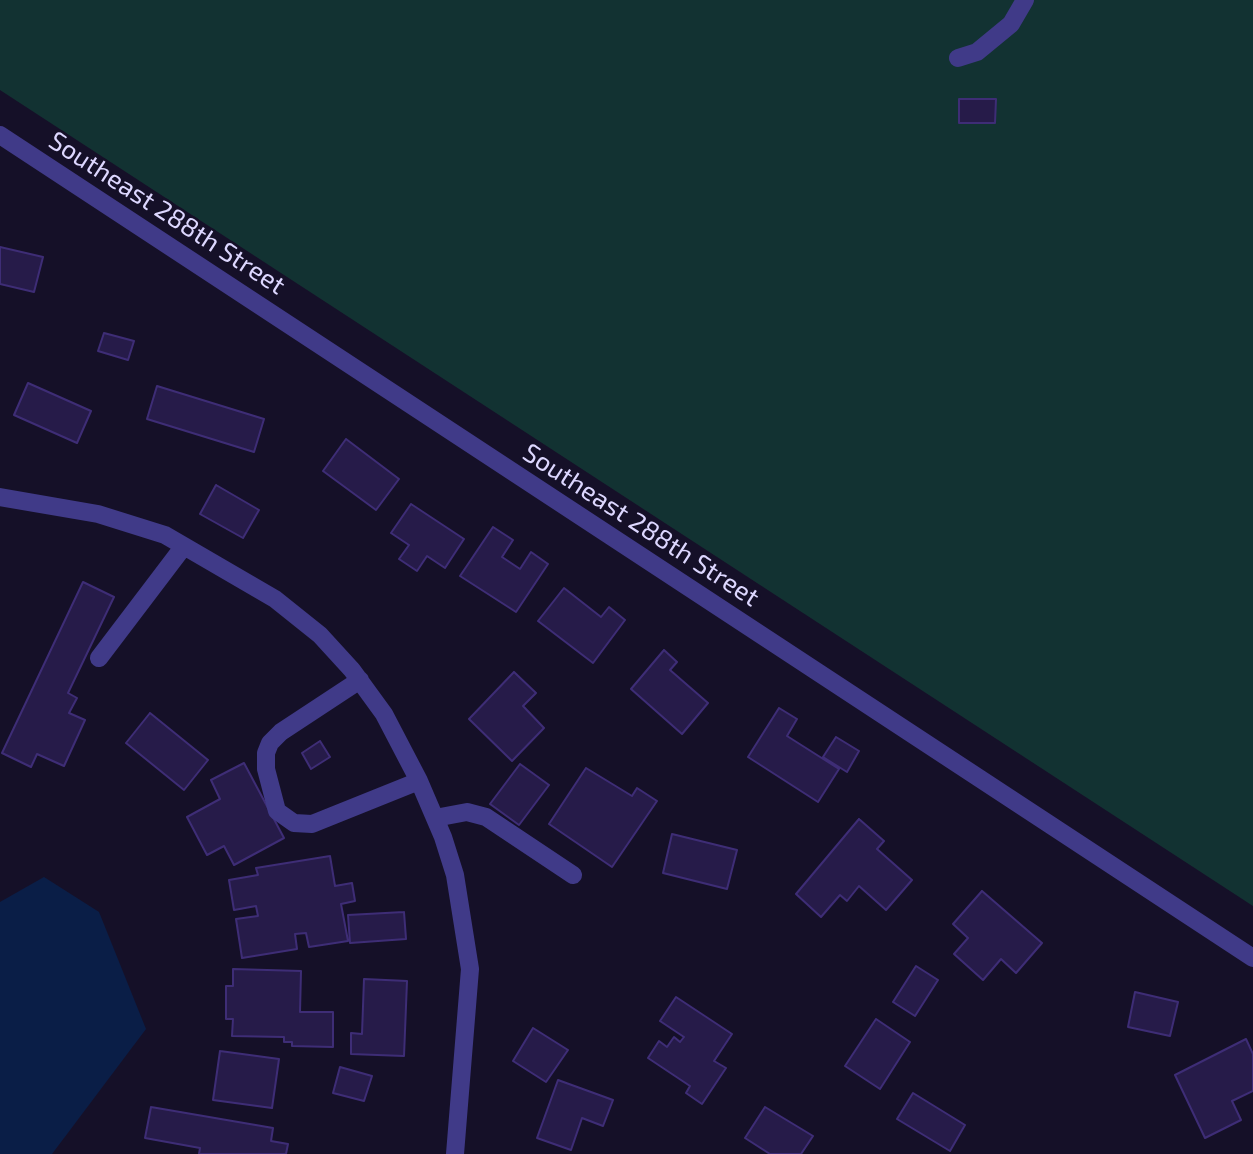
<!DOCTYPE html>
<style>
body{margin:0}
canvas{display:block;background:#151028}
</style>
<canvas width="1253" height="1154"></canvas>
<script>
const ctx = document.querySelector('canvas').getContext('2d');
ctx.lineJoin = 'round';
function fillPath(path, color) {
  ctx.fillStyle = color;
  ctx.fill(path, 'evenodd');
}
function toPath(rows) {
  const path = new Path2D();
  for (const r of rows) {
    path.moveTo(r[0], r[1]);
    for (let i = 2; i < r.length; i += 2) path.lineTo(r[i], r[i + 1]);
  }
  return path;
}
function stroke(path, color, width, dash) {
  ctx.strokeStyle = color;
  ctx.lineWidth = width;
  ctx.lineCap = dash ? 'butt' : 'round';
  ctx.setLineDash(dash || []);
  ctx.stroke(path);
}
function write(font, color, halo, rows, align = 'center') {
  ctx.font = font + ' "Exo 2",sans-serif';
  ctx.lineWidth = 5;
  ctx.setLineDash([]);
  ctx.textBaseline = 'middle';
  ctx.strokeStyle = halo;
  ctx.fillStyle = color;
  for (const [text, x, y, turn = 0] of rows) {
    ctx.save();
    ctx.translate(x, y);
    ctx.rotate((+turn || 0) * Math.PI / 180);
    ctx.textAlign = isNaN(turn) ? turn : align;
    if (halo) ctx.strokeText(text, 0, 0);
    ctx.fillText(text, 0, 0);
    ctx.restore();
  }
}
const green = toPath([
 [0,0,1253,0,1253,906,0,90]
]);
const water = toPath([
 [44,877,99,912,146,1029,52,1154,0,1154,0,902]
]);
const building = toPath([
 [959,99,996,99,995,123,959,123,959,99],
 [0,247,43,257,34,292,0,284,0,247],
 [104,333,134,341,128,360,98,351,104,333],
 [28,383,91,411,77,443,14,415,28,383],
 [157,386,264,419,254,452,147,419,157,386],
 [346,439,399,479,376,510,323,471,346,439],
 [216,485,259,510,243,538,200,514,216,485],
 [411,504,464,539,445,568,427,556,417,571,399,559,409,545,391,533,411,504],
 [493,527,513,540,502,557,520,569,531,552,548,564,516,612,460,576,493,527],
 [83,582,114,597,68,693,77,698,69,713,85,720,64,766,37,754,31,767,2,753,83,582],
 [564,588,601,617,609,607,625,620,593,663,538,621,564,588],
 [664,650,677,662,670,670,708,703,682,734,631,689,664,650],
 [514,672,536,693,523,706,544,728,512,761,469,719,514,672],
 [779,708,797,719,787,736,839,769,818,802,748,757,779,708],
 [150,713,208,760,184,790,126,743,150,713],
 [836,737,859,751,847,772,823,757,836,737],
 [320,741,330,757,311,769,302,753,320,741],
 [244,763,284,838,234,865,224,846,207,855,187,817,220,799,211,780,244,763],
 [520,764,549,785,519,825,490,804,520,764],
 [586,768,632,796,637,788,657,801,612,867,549,824,586,768],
 [859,819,884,841,877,849,912,880,886,910,859,886,847,901,840,895,821,917,796,894,859,819],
 [672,834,737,850,727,889,663,873,672,834],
 [330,856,335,886,352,883,355,901,341,904,348,941,309,947,306,933,295,934,297,949,242,958,236,919,258,916,256,906,234,910,229,880,258,875,256,868,330,856],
 [982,891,1042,943,1016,973,1001,959,983,980,954,954,968,938,953,924,982,891],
 [404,912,406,939,350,943,348,915,404,912],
 [916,966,938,980,915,1016,893,1002,916,966],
 [233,969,301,971,300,1012,333,1012,333,1047,292,1046,292,1042,284,1042,284,1037,232,1036,233,1019,226,1019,226,986,233,986,233,969],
 [364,979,407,981,404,1056,351,1054,351,1033,362,1034,364,979],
 [1135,992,1178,1002,1170,1036,1128,1027,1135,992],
 [676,997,732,1034,714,1061,726,1068,702,1104,686,1093,690,1086,648,1058,659,1041,667,1047,674,1037,680,1042,684,1037,660,1021,676,997],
 [876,1019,910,1042,880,1089,845,1066,876,1019],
 [533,1028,568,1050,546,1082,513,1061,533,1028],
 [1246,1039,1253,1054,1253,1091,1232,1101,1241,1120,1205,1138,1175,1075,1246,1039],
 [220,1051,279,1059,272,1108,213,1100,220,1051],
 [340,1067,372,1076,364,1101,333,1093,340,1067],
 [558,1080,613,1100,603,1126,582,1118,571,1150,537,1138,558,1080],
 [913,1093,965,1125,950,1151,897,1119,913,1093],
 [151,1107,273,1128,271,1141,288,1144,286,1154,199,1154,200,1148,145,1138,151,1107],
 [765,1107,813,1136,801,1154,770,1154,745,1138,765,1107]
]);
const minor = toPath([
 [958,58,977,52,1011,24,1025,0],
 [0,135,1253,958],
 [0,497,98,514,165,535,275,599,320,635,352,670,384,714,419,781,443,837,455,875,470,969,455,1154],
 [99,658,184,546],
 [360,680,281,732,270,743,266,753,266,769,277,811,294,823,312,824,419,781],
 [435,818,467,812,486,817,573,875]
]);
const streetNames = [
 ["Southeast 288th Street",167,213,33],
 ["Southeast 288th Street",641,525,33]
];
fillPath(green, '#123232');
fillPath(water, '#0a1e47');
fillPath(building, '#261b49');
stroke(building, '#3e2d76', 2);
stroke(minor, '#403a88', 18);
write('26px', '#ddd7ff', '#151028', streetNames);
</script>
